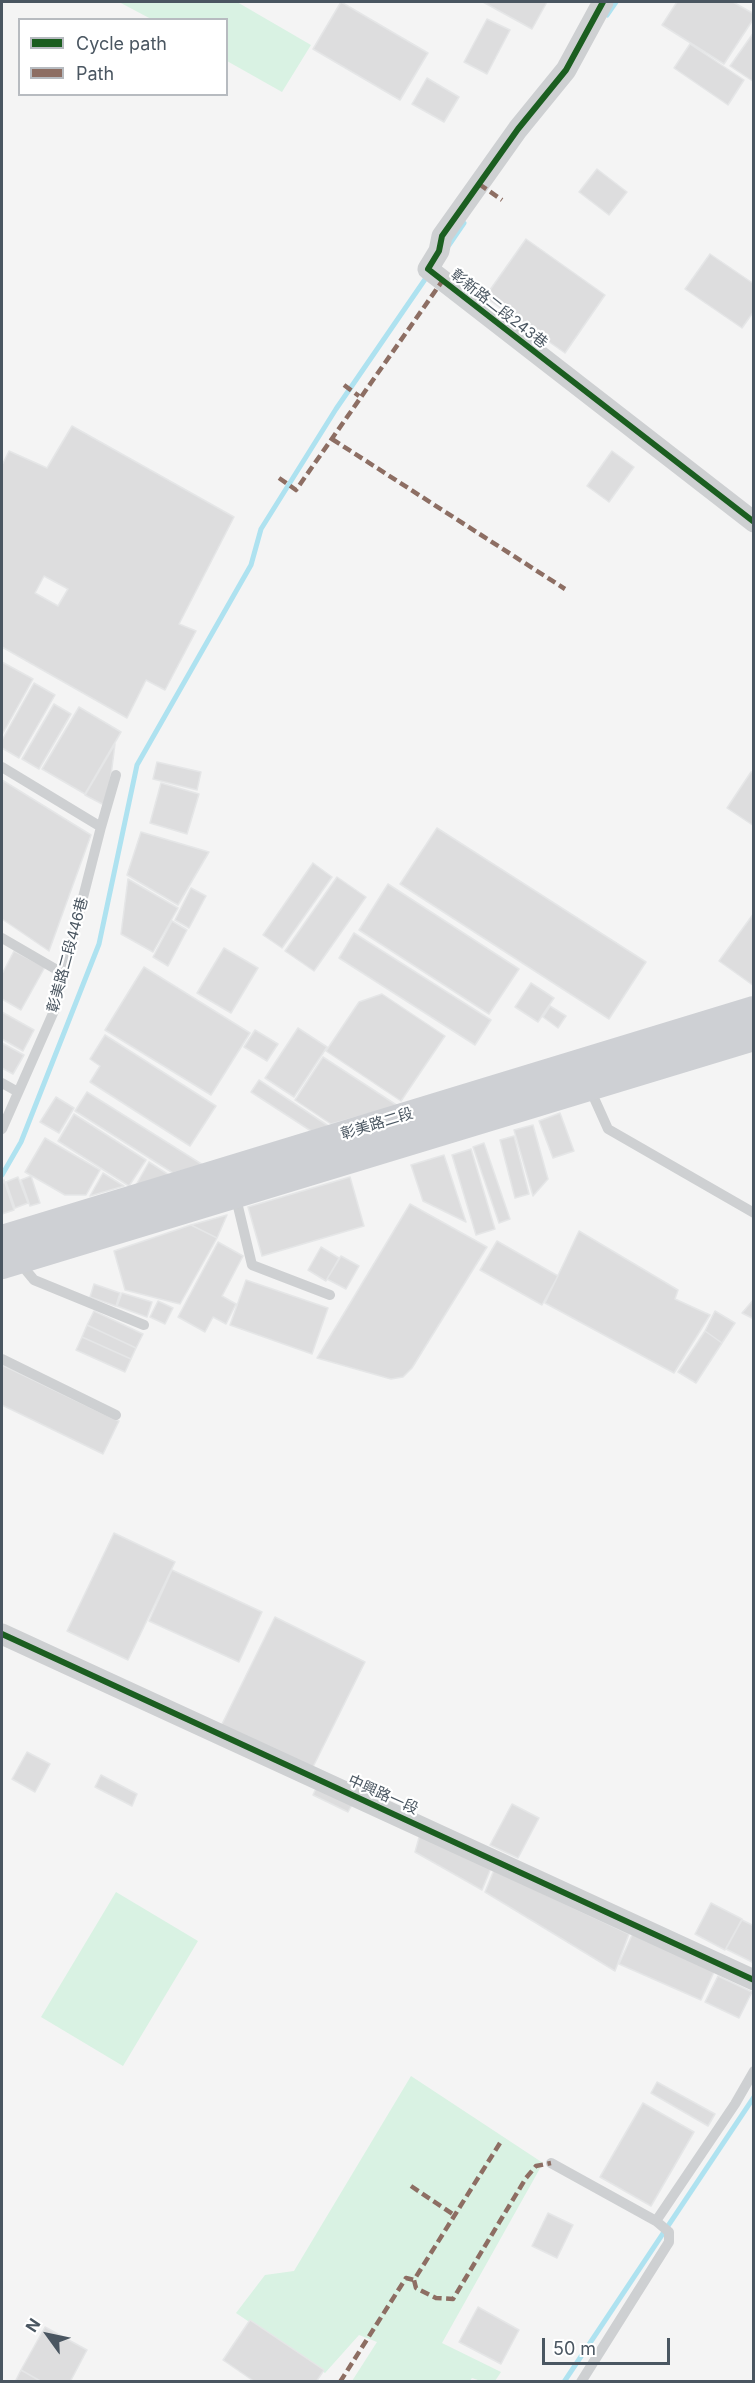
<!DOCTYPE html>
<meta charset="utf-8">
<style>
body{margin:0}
#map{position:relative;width:755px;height:2383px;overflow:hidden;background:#f4f4f4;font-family:Inter,sans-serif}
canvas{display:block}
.frame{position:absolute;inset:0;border:3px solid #4a5661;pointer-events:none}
.legend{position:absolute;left:18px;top:18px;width:210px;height:78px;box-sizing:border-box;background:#fff;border:2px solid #b7bbc0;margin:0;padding:8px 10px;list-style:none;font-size:18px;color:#4a5661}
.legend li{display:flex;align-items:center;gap:12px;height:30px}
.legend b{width:30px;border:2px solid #b7bbc0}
.north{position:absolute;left:18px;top:2305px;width:60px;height:60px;-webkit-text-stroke:4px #fff;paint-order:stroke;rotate:303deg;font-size:16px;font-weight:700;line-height:24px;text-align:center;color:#4a5661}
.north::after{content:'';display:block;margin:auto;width:21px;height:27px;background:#4a5661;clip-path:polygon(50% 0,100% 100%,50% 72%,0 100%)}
.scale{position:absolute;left:542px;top:2338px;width:128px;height:27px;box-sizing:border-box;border:3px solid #4a5661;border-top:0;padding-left:8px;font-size:18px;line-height:21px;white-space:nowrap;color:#4a5661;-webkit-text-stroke:4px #fff;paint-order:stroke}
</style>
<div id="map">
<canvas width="755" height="2383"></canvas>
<div class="frame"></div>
<ul class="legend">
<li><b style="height:8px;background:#1b5e20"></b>Cycle path</li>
<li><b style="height:8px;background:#8d6e63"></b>Path</li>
</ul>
<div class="north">N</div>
<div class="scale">50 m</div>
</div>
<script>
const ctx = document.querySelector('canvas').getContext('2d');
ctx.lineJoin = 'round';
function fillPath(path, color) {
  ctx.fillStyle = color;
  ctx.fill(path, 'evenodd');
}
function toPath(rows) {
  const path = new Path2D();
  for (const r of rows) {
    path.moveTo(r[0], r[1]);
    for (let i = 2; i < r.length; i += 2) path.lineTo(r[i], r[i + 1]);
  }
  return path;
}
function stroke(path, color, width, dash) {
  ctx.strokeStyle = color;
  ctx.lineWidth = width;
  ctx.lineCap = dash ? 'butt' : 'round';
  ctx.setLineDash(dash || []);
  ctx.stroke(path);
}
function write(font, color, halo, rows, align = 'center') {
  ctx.font = font + ' Inter,"Noto Sans TC",sans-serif';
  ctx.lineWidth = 4.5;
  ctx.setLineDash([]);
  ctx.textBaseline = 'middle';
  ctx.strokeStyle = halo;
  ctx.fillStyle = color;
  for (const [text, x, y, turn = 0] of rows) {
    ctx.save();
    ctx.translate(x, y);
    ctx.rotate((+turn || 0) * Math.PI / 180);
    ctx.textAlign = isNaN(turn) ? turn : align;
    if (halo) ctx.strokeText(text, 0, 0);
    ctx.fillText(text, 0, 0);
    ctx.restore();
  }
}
const green = toPath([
 [119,2,237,2,311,45,282,92,227,61,226,20,151,19],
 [116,1892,198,1941,123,2066,41,2017],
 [411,2076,543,2163,442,2343,501,2372,495,2381,481,2381,472,2378,469,2382,352,2381,377,2342,359,2335,325,2373,236,2313,265,2275,294,2271]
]);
const stream = toPath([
 [607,15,616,2],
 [449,245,464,223],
 [2,1175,21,1142,99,944,137,765,251,565,261,529,336,409,428,275],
 [564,2382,754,2097]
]);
const building = toPath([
 [341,2,428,53,400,100,313,49,341,2],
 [483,2,547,2,532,29,483,2],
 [677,2,733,2,754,14,754,18,724,64,662,25,677,2],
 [487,19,510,30,487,74,464,62,487,19],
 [754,32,754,82,730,66,754,32],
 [690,44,744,80,728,105,674,68,690,44],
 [427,78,459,97,444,122,412,104,427,78],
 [597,169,627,192,609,215,579,192,597,169],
 [526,239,605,295,565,353,485,297,526,239],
 [710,254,754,284,754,311,742,328,685,289,710,254],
 [72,426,234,517,179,624,196,631,165,690,146,680,127,718,2,647,2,465,9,451,47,468,72,426],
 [44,576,68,589,58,606,35,593,44,576],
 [612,451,634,467,609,502,587,486,612,451],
 [2,662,33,679,2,735,2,662],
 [34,683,55,695,19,758,2,748,2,740,34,683],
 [54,704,71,714,39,769,22,759,54,704],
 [79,707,121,732,85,794,42,769,79,707],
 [115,744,108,799,104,805,85,795,115,744],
 [157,762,201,772,197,790,153,779,157,762],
 [751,772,754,773,754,826,727,808,751,772],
 [2,780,91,835,49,951,2,919,2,780],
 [161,783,199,794,187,834,150,823,161,783],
 [437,828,646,962,609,1019,400,884,437,828],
 [141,832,209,852,178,905,127,875,141,832],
 [313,863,332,877,282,948,263,935,313,863],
 [337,877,366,897,314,971,285,951,337,877],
 [128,879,178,908,153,952,121,934,128,879],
 [388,884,519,969,489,1014,359,930,388,884],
 [191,888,206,896,189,928,175,920,191,888],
 [754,913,754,986,719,961,754,913],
 [172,921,187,930,168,966,153,957,172,921],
 [354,933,491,1020,475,1045,339,958,354,933],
 [224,948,258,968,231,1013,197,993,224,948],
 [14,951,45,967,21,1010,2,999,2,974,14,951],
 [144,967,250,1033,211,1095,105,1030,144,967],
 [531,983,554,998,538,1022,515,1007,531,983],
 [382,994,445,1036,401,1101,326,1051,359,1002,382,994],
 [550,1006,566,1016,558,1028,543,1017,550,1006],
 [2,1012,34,1030,23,1051,2,1039,2,1012],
 [298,1028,327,1047,294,1097,265,1078,298,1028],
 [255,1030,278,1044,267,1061,244,1047,255,1030],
 [105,1035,216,1106,190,1146,90,1082,100,1066,90,1059,105,1035],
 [2,1043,24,1055,13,1074,2,1068,2,1043],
 [323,1057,398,1106,331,1124,295,1100,323,1057],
 [259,1080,330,1127,311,1131,251,1092,259,1080],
 [87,1092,203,1165,173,1173,75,1111,87,1092],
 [56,1097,74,1108,59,1133,40,1122,56,1097],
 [560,1113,574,1151,553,1158,539,1121,560,1113],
 [74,1114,146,1160,129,1186,58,1141,74,1114],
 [533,1125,548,1179,533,1196,514,1130,533,1125],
 [514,1136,529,1194,515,1198,500,1140,514,1136],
 [45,1138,100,1170,86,1195,65,1195,25,1172,45,1138],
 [484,1143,510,1219,499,1223,473,1147,484,1143],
 [471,1149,495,1229,476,1235,452,1155,471,1149],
 [444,1155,466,1222,423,1201,411,1165,444,1155],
 [149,1162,169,1175,136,1185,149,1162],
 [103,1173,124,1186,90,1196,103,1173],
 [31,1176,40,1203,30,1206,21,1180,31,1176],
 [18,1177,28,1203,15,1208,6,1182,18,1177],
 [350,1177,364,1226,262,1256,248,1207,350,1177],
 [4,1180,14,1210,2,1214,2,1185,4,1180],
 [410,1204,487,1247,412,1368,403,1377,391,1379,317,1358,410,1204],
 [227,1215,217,1238,191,1225,227,1215],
 [191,1225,217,1238,180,1304,125,1290,114,1251,191,1225],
 [579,1231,678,1290,675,1299,710,1315,674,1373,545,1303,579,1231],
 [497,1241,558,1276,542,1305,480,1270,497,1241],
 [218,1242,243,1256,222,1296,236,1304,226,1324,213,1317,205,1332,178,1317,218,1242],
 [321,1247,339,1258,326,1281,308,1270,321,1247],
 [341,1256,359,1266,346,1289,327,1279,341,1256],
 [246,1280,328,1308,312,1354,230,1325,246,1280],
 [94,1284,120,1293,116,1306,90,1297,94,1284],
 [122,1293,152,1302,147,1317,117,1306,122,1293],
 [754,1299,754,1319,742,1313,754,1299],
 [158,1301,173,1308,165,1324,150,1317,158,1301],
 [94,1311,143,1334,136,1348,87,1325,94,1311],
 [715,1311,735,1323,722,1343,705,1331,715,1311],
 [87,1325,136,1348,131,1359,82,1337,87,1325],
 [705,1331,722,1343,696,1383,678,1372,705,1331],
 [82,1337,131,1359,125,1372,76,1350,82,1337],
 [2,1365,119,1421,103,1454,2,1405,2,1365],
 [114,1533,175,1562,128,1660,67,1631,114,1533],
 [172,1570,262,1612,239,1662,149,1621,172,1570],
 [275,1617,365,1662,311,1771,221,1726,275,1617],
 [27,1752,50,1764,35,1792,12,1779,27,1752],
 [101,1775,137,1794,132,1806,95,1787,101,1775],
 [317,1786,353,1803,348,1812,313,1795,317,1786],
 [512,1804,539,1818,518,1858,490,1845,512,1804],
 [420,1834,491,1868,482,1890,415,1852,420,1834],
 [494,1870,629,1934,615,1971,485,1892,494,1870],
 [711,1903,742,1919,725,1950,695,1934,711,1903],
 [742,1920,754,1926,754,1963,726,1949,742,1920],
 [633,1933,715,1970,701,2000,619,1964,633,1933],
 [718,1976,752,1992,739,2018,705,2002,718,1976],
 [657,2082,715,2114,708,2126,651,2093,657,2082],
 [643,2103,694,2132,651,2206,600,2177,643,2103],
 [548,2213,573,2225,557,2258,532,2246,548,2213],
 [478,2307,519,2330,501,2364,459,2342,478,2307],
 [250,2320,324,2370,316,2382,255,2382,223,2360,250,2320],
 [45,2327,87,2350,70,2382,42,2382,21,2370,45,2327],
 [21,2370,42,2382,15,2382,21,2370]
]);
const service = toPath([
 [2,767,101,827],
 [2,938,64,974],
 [2,1083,18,1092],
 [590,1089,608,1129,754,1213],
 [2,1129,54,1011,101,827,116,775],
 [235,1194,252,1265,330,1295],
 [20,1263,34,1280,144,1325],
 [2,1359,116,1415],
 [551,2163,656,2221],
 [581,2382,669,2242,669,2232,656,2221,735,2104,754,2071]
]);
const minor = toPath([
 [603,2,566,70,518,129,442,236,439,251,428,269,754,522],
 [2,1634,754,1980]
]);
const secondary = toPath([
 [2,1239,754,1010],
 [2,1265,754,1037]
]);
const quiet = toPath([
 [479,184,502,200],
 [344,385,359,396],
 [332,439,565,589],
 [279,478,296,490,443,280],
 [500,2143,414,2280,416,2288,436,2298,453,2299,526,2178,536,2166,551,2163],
 [411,2186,454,2215],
 [340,2382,406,2278,414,2280]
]);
const cycleway = toPath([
 [603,2,566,70,518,129,442,236,439,251,428,269,754,522],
 [2,1634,754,1980]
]);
const streetNames = [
 ["彰新路二段243巷",499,309,38],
 ["彰美路二段446巷",68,955,-75],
 ["彰美路二段",377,1124,-17],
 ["中興路一段",383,1795,24]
];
fillPath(green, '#d9f2e3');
stroke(stream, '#aee2f0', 5);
fillPath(building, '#ddddde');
stroke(building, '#e5e6e7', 1.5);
stroke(service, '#ced0d2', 10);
stroke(minor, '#ced0d2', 21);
stroke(secondary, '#ced0d4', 28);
stroke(quiet, '#8d6e63', 4.5, [9, 4.5]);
stroke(cycleway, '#1b5e20', 6);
write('15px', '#4a5661', '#fff', streetNames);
</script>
